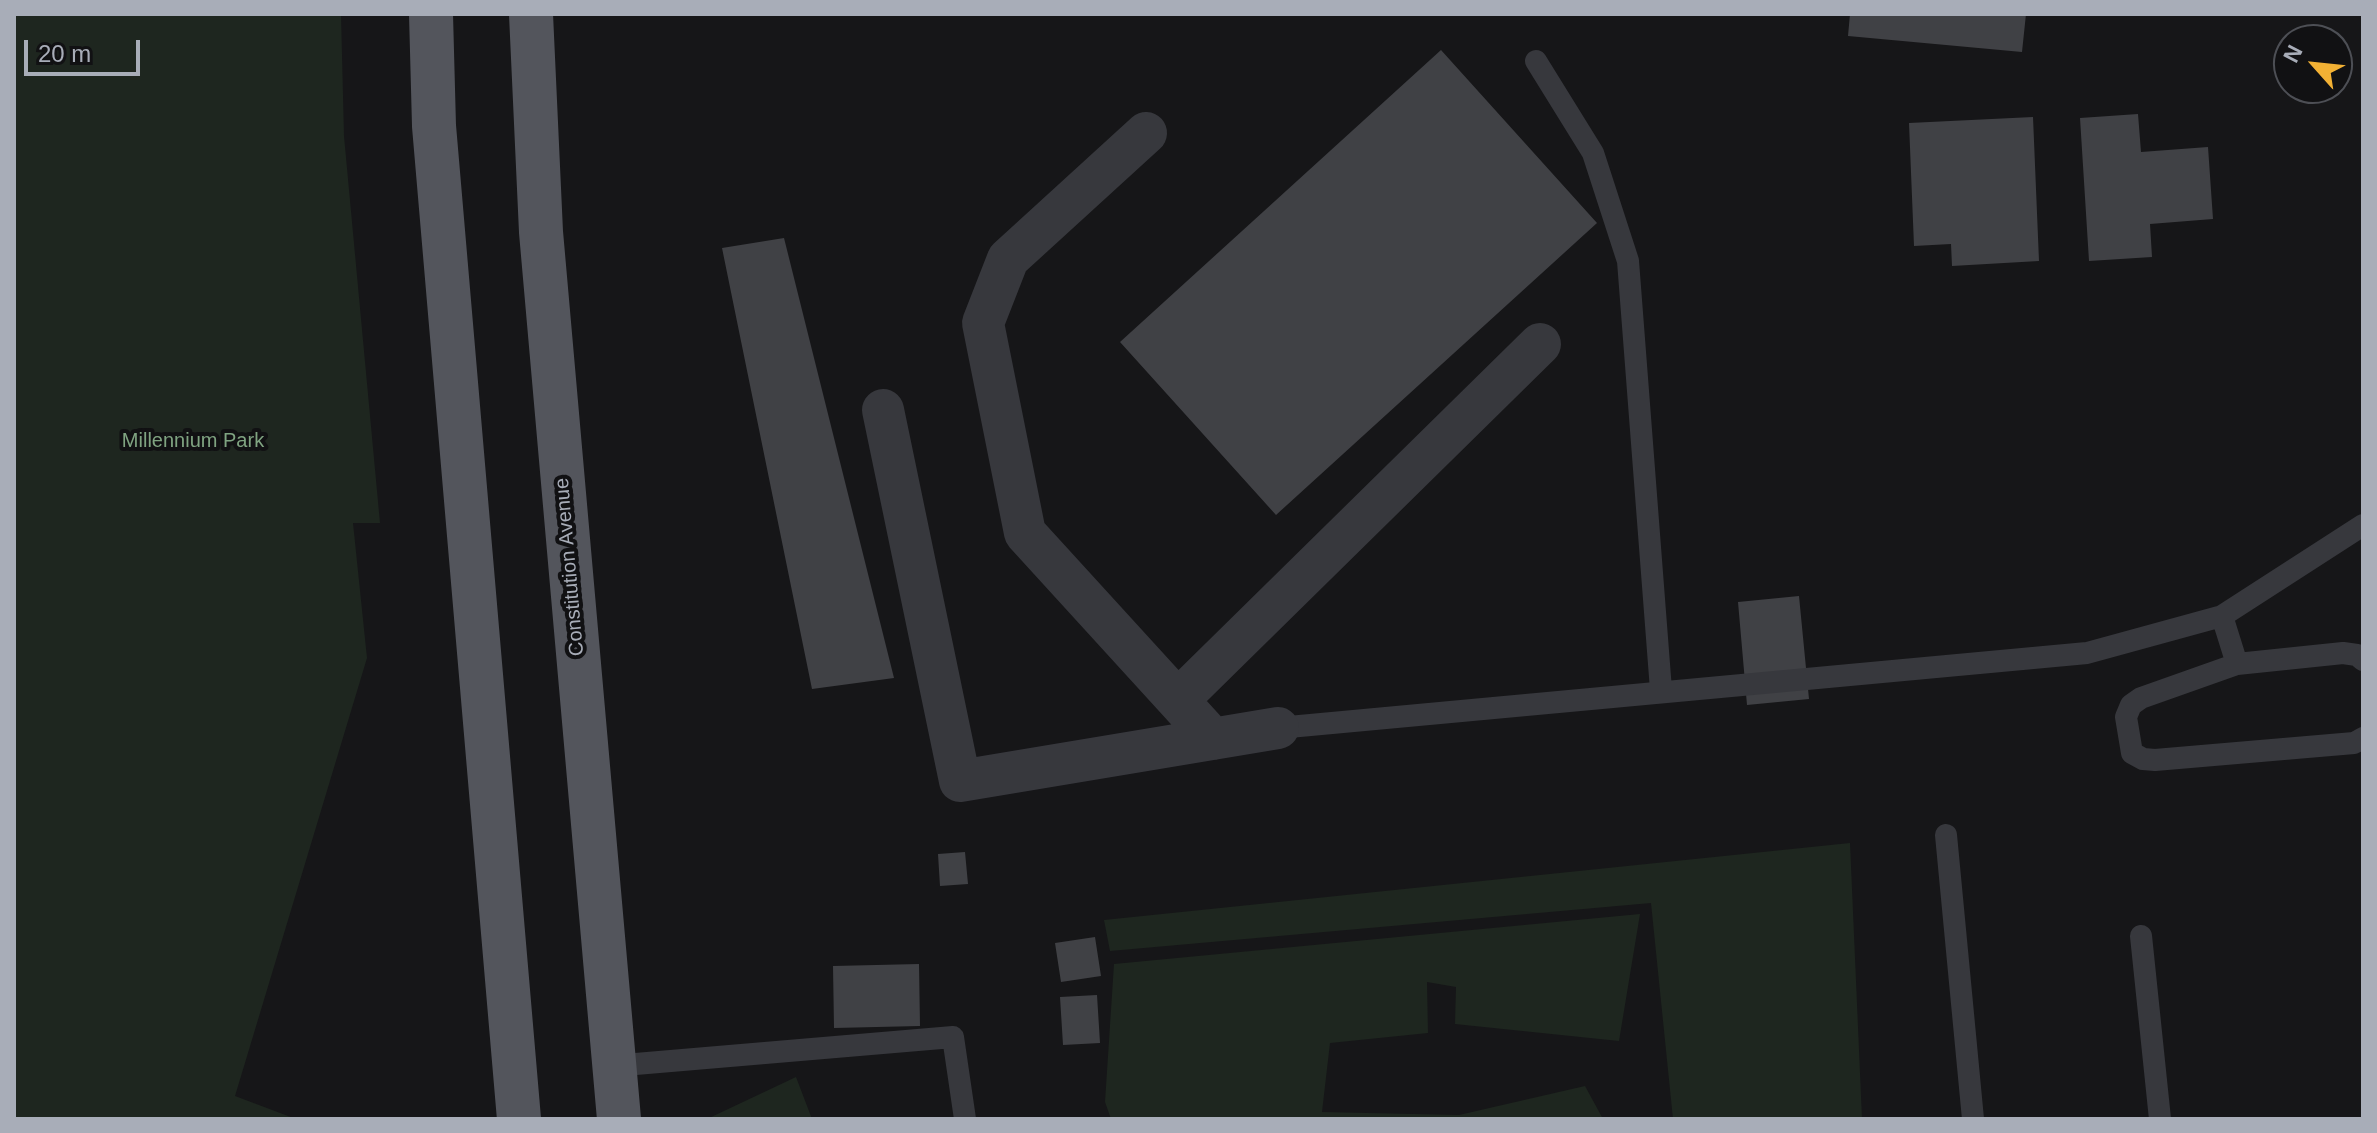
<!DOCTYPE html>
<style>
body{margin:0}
#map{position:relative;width:2377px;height:1133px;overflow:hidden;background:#161618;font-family:Helvetica,sans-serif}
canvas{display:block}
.frame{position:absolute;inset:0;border:16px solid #a8adb8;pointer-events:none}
.north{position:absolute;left:2273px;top:24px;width:80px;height:80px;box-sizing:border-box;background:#111113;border:2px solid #4d4f55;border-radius:50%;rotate:297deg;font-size:22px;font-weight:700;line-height:32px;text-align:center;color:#a8adb8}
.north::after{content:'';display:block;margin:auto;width:28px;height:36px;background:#f2b134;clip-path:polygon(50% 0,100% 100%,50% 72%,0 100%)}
.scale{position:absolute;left:24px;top:40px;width:116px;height:36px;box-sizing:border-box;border:4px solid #a8adb8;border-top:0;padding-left:10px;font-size:24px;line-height:28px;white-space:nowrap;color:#a8adb8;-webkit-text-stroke:6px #111113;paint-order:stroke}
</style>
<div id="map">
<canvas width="2377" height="1133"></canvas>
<div class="frame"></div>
<div class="north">N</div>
<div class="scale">20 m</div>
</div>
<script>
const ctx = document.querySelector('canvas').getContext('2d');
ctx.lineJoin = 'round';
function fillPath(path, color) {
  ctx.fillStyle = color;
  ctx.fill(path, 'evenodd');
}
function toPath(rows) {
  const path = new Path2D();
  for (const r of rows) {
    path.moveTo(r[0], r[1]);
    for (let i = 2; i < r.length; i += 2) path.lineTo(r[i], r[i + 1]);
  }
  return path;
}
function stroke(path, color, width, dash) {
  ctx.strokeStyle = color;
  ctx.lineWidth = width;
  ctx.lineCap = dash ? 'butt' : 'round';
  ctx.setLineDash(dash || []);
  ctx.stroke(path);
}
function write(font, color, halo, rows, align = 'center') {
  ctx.font = font + ' Helvetica,sans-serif';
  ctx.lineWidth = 8;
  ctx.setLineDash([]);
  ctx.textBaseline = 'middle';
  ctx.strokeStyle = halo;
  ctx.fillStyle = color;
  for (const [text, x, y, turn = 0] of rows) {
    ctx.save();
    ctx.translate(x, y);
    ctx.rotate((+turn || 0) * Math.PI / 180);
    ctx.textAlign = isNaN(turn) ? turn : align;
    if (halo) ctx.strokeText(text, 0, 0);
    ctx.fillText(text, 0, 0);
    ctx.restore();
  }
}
const green = toPath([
 [14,14,341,14,344,136,380,523,353,523,367,658,235,1096,296,1119,14,1119],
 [1850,843,1862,1119,1673,1119,1651,903,1110,951,1104,920],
 [1640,914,1619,1041,1455,1024,1456,987,1427,982,1428,1033,1330,1043,1322,1112,1459,1115,1585,1086,1603,1119,1111,1119,1105,1102,1114,964],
 [796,1077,812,1119,707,1119]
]);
const building = toPath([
 [1850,14,2026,14,2022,52,1848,36],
 [1441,50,1597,223,1276,515,1120,342],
 [2138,114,2141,152,2208,147,2213,219,2150,224,2152,257,2089,261,2080,118],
 [2033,117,2039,261,1952,266,1951,244,1914,246,1909,123],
 [784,238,894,678,812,689,722,248],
 [1799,596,1809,699,1747,705,1738,602],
 [965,852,968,884,940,886,938,854],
 [1095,937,1101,976,1061,982,1055,943],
 [919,964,920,1026,834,1028,833,966],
 [1097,995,1100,1043,1063,1045,1060,997]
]);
const lane = toPath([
 [1536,61,1593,153,1628,261,1661,690],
 [2222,616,2237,664,2343,653,2357,655,2363,660],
 [2237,664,2141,698,2131,705,2126,717,2132,753,2143,759,2155,760,2354,743,2363,738],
 [1278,728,2087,653,2222,616,2363,525],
 [1946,835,1973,1119],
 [2141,936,2160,1119],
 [612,1066,953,1037,965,1119]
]);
const street = toPath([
 [1146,133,1008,259,983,323,1025,533,1213,739],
 [883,410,960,781,1278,728],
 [1178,700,1540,344]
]);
const primary = toPath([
 [431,14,434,126,519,1119],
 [531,14,541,232,619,1119]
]);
const parkNames = [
 ["Millennium Park",193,441]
];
const streetNames = [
 ["Constitution Avenue",570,567,-95]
];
fillPath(green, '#1e261f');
fillPath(building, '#404145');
stroke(lane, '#37383d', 22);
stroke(street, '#37383d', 42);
stroke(primary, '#53555c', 44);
write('20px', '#7fa381', '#111113', parkNames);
write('20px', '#a8adb8', '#111113', streetNames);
</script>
